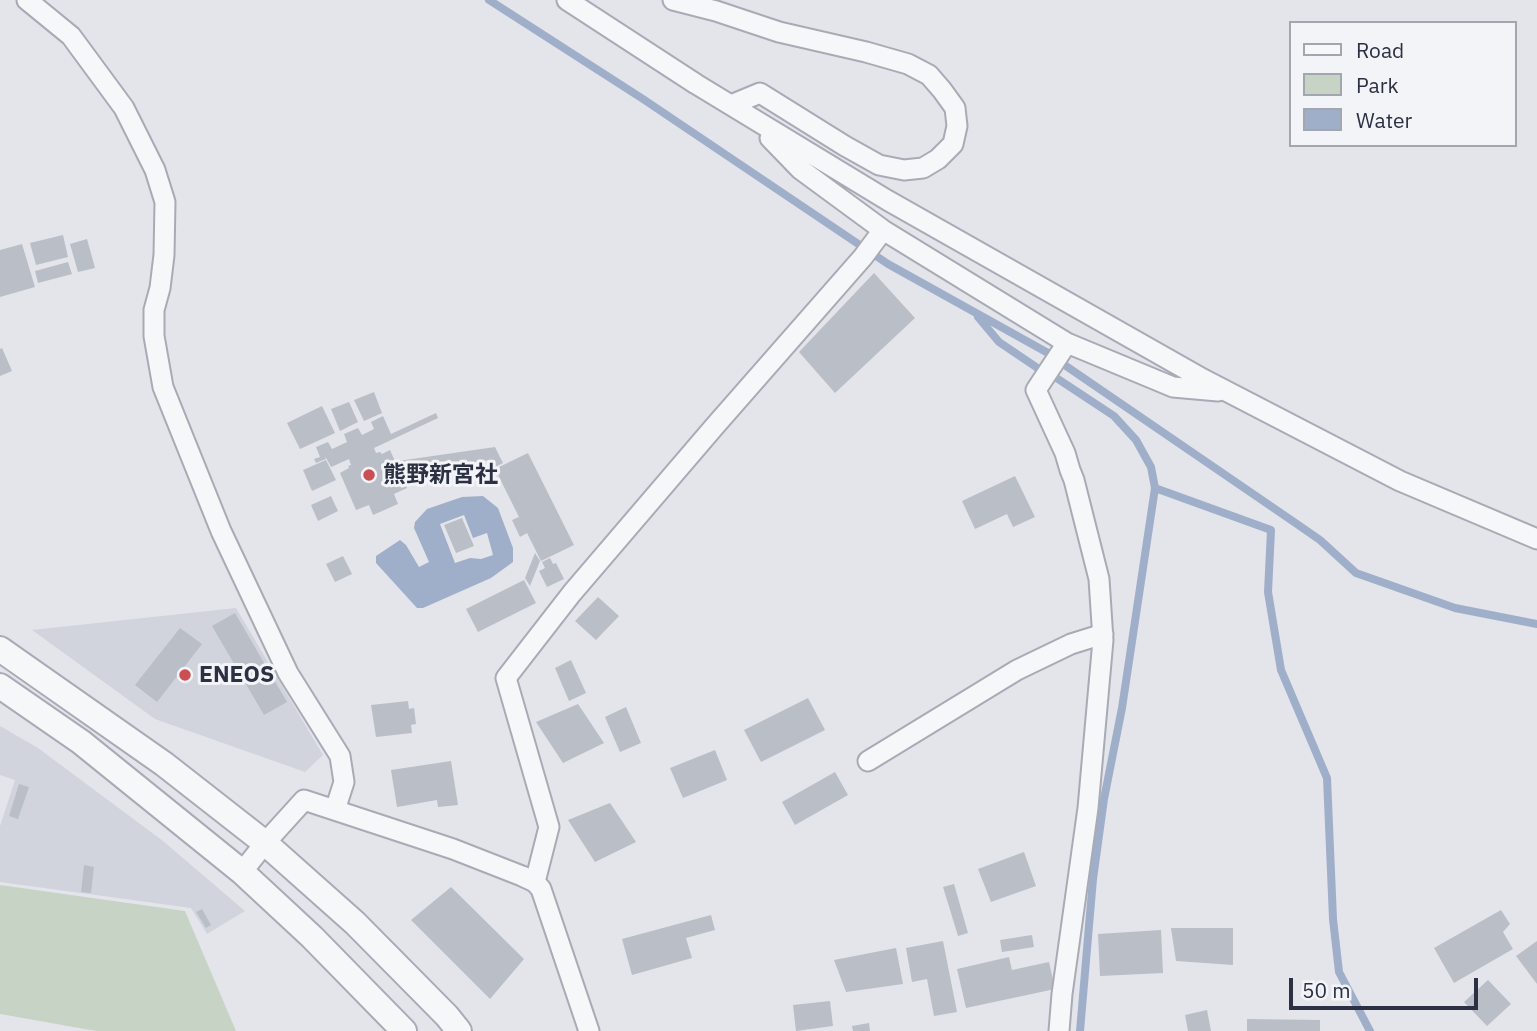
<!DOCTYPE html>
<meta charset="utf-8">
<style>
body{margin:0}
#map{position:relative;width:1537px;height:1031px;overflow:hidden;background:#e3e5eb;font-family:"IBM Plex Sans",sans-serif}
canvas{display:block}
.legend{position:absolute;left:1289px;top:21px;width:228px;height:126px;box-sizing:border-box;background:#f3f4f8;border:2px solid #a3a6af;margin:0;padding:9px 12px;list-style:none;font-size:21px;color:#2b3142}
.legend li{display:flex;align-items:center;gap:14px;height:35px}
.legend b{width:35px;border:2px solid #a3a6af}
.scale{position:absolute;left:1289px;top:978px;width:189px;height:32px;box-sizing:border-box;border:4px solid #2b3142;border-top:0;padding-left:9px;font-size:21px;line-height:24px;white-space:nowrap;color:#2b3142;-webkit-text-stroke:5px #f3f4f8;paint-order:stroke}
</style>
<div id="map">
<canvas width="1537" height="1031"></canvas>
<ul class="legend">
<li><b style="height:9px;background:#f6f7f9"></b>Road</li>
<li><b style="height:19px;background:#c7d4c5"></b>Park</li>
<li><b style="height:19px;background:#a0afc9"></b>Water</li>
</ul>
<div class="scale">50 m</div>
</div>
<script>
const ctx = document.querySelector('canvas').getContext('2d');
ctx.lineJoin = 'round';
function fillPath(path, color) {
  ctx.fillStyle = color;
  ctx.fill(path, 'evenodd');
}
function toPath(rows) {
  const path = new Path2D();
  for (const r of rows) {
    path.moveTo(r[0], r[1]);
    for (let i = 2; i < r.length; i += 2) path.lineTo(r[i], r[i + 1]);
  }
  return path;
}
function stroke(path, color, width, dash) {
  ctx.strokeStyle = color;
  ctx.lineWidth = width;
  ctx.lineCap = dash ? 'butt' : 'round';
  ctx.setLineDash(dash || []);
  ctx.stroke(path);
}
function write(font, color, halo, rows, align = 'center') {
  ctx.font = font + ' "IBM Plex Sans","Noto Sans JP",sans-serif';
  ctx.lineWidth = 6;
  ctx.setLineDash([]);
  ctx.textBaseline = 'middle';
  ctx.strokeStyle = halo;
  ctx.fillStyle = color;
  for (const [text, x, y, turn = 0] of rows) {
    ctx.save();
    ctx.translate(x, y);
    ctx.rotate((+turn || 0) * Math.PI / 180);
    ctx.textAlign = isNaN(turn) ? turn : align;
    if (halo) ctx.strokeText(text, 0, 0);
    ctx.fillText(text, 0, 0);
    ctx.restore();
  }
}
const built = toPath([
 [236,608,323,755,305,772,155,719,32,630],
 [0,726,38,748,163,841,245,911,207,934,191,908,0,882,0,826,15,780,0,775]
]);
const green = toPath([
 [0,885,185,911,236,1031,96,1031,0,1014]
]);
const water = toPath([
 [483,496,498,508,513,548,513,562,491,578,423,608,417,608,376,563,376,556,400,540,406,545,419,567,429,562,414,528,415,522,427,509,462,497],
 [464,515,473,538,487,533,493,555,481,559,470,558,455,563,440,524]
]);
const stream = toPath([
 [489,0,643,99,888,264,1048,353],
 [978,317,999,342,1039,369],
 [1066,366,1294,522,1320,540,1356,573,1455,608,1537,624],
 [1058,379,1114,416,1136,440,1151,467,1155,488,1122,708,1104,799,1093,879,1080,1031],
 [1155,488,1271,530,1268,592,1281,670,1327,778,1333,919,1339,972,1370,1031]
]);
const building = toPath([
 [63,235,68,257,36,265,30,243],
 [87,239,95,268,78,272,70,244],
 [22,244,35,287,0,297,0,250],
 [68,262,72,274,38,283,35,271],
 [874,273,915,318,835,393,799,352],
 [2,348,12,371,0,376,0,349],
 [374,392,382,413,364,421,354,400],
 [349,402,358,422,340,431,331,409],
 [322,406,335,433,300,449,287,423],
 [436,413,438,418,374,448,376,453,380,452,382,454,390,450,407,488,394,494,398,504,373,515,369,505,356,510,340,473,349,468,348,466,351,465,349,459,331,467,325,456,326,459,316,463,314,459,320,457,316,447,328,442,332,449,347,442,344,434,358,428,362,435,374,429,371,422,383,416,391,434],
 [495,447,503,463,493,468,490,460,402,472,398,461],
 [528,453,574,545,541,561,527,533,520,537,512,520,519,517,495,469],
 [326,460,336,480,312,491,303,470],
 [1015,476,1035,517,1013,527,1007,514,975,529,962,501],
 [331,496,338,511,318,521,311,505],
 [462,518,474,546,456,553,444,525],
 [535,553,540,561,530,586,525,578],
 [343,556,352,574,335,582,326,564],
 [550,558,553,564,556,563,564,579,547,587,539,571,545,568,542,562],
 [524,580,536,603,478,632,466,609],
 [598,597,619,616,596,640,575,621],
 [235,613,287,702,264,715,212,626],
 [180,628,202,644,157,702,135,685],
 [571,660,586,693,569,701,555,668],
 [808,698,825,730,761,762,744,730],
 [408,701,409,709,414,708,416,724,411,725,412,733,376,737,371,705],
 [578,704,604,743,563,763,536,722],
 [626,707,641,743,620,752,605,717],
 [715,750,727,780,683,798,670,768],
 [451,761,458,805,438,807,437,800,397,807,391,770],
 [835,772,848,795,795,825,782,802],
 [19,784,29,787,18,819,9,816],
 [610,803,636,842,595,862,568,820],
 [1024,852,1036,886,991,902,978,869],
 [84,865,94,867,91,893,81,892],
 [954,884,968,933,958,936,943,887],
 [451,887,524,959,490,999,411,920],
 [202,909,211,925,206,928,196,912],
 [1501,910,1510,924,1503,932,1513,949,1454,983,1434,948],
 [711,915,715,930,686,938,692,958,632,975,622,939],
 [1171,928,1233,928,1233,965,1176,961],
 [1161,930,1163,973,1100,976,1098,934],
 [1032,935,1034,947,1002,952,1000,940],
 [943,941,957,1012,934,1016,927,979,912,982,906,948],
 [1537,941,1537,984,1516,956],
 [896,948,903,984,846,992,834,960],
 [1009,957,1012,970,1049,962,1055,989,966,1008,957,969],
 [1488,980,1511,1004,1487,1026,1464,1002],
 [830,1001,833,1026,796,1031,793,1005],
 [1207,1010,1211,1031,1188,1031,1185,1015],
 [1247,1019,1320,1020,1320,1031,1247,1031],
 [869,1023,870,1031,853,1031,852,1026]
]);
const minor = toPath([
 [27,0,71,36,124,108,155,170,165,202,164,255,160,288,154,310,154,336,163,387,221,531,288,673,340,756,344,782,335,810],
 [567,0,696,84,887,200,1203,379,1400,481,1537,539],
 [673,0,716,11,779,32,866,52,908,64,929,75,942,90,955,108,957,126,953,144,938,159,923,168,904,170,879,165,845,146,760,93,731,105],
 [770,138,800,169,883,230],
 [868,761,1017,670,1071,644,1103,634],
 [242,872,265,843,304,800,453,849,522,876,535,882,541,889,589,1031],
 [535,882,549,827,506,678,572,593,714,427,863,257,883,230,1067,343],
 [1059,1031,1062,994,1088,808,1103,640,1099,579,1074,480,1070,470,1065,453,1036,390,1067,343,1173,387,1218,391]
]);
const tertiary = toPath([
 [0,649,164,764,265,843,355,923,447,1016,459,1031],
 [0,686,81,742,242,872,312,937,404,1031]
]);
const markers = [
 [369,475,7,"#ca4e52"],
 [185,675,7,"#ca4e52"]
];
const poiNames = [
 ["熊野新宮社",383,475],
 ["ENEOS",199,675]
];
fillPath(built, '#d1d4dd');
fillPath(green, '#c7d4c5');
fillPath(water, '#a0afc9');
stroke(stream, '#a0afc9', 8);
fillPath(building, '#babec7');
stroke(minor, '#a8abb5', 23);
stroke(tertiary, '#a8abb5', 28);
stroke(minor, '#f6f7f9', 19);
stroke(tertiary, '#f6f7f9', 24);
for (const [x, y, r, color] of markers) {
  const dot = new Path2D();
  dot.arc(x, y, r, 0, 2 * Math.PI);
  ctx.fillStyle = color;
  ctx.fill(dot);
  stroke(dot, '#f3f4f8', 2.5);
}
write('bold 23px', '#2b3142', '#f3f4f8', poiNames, 'left');
</script>
